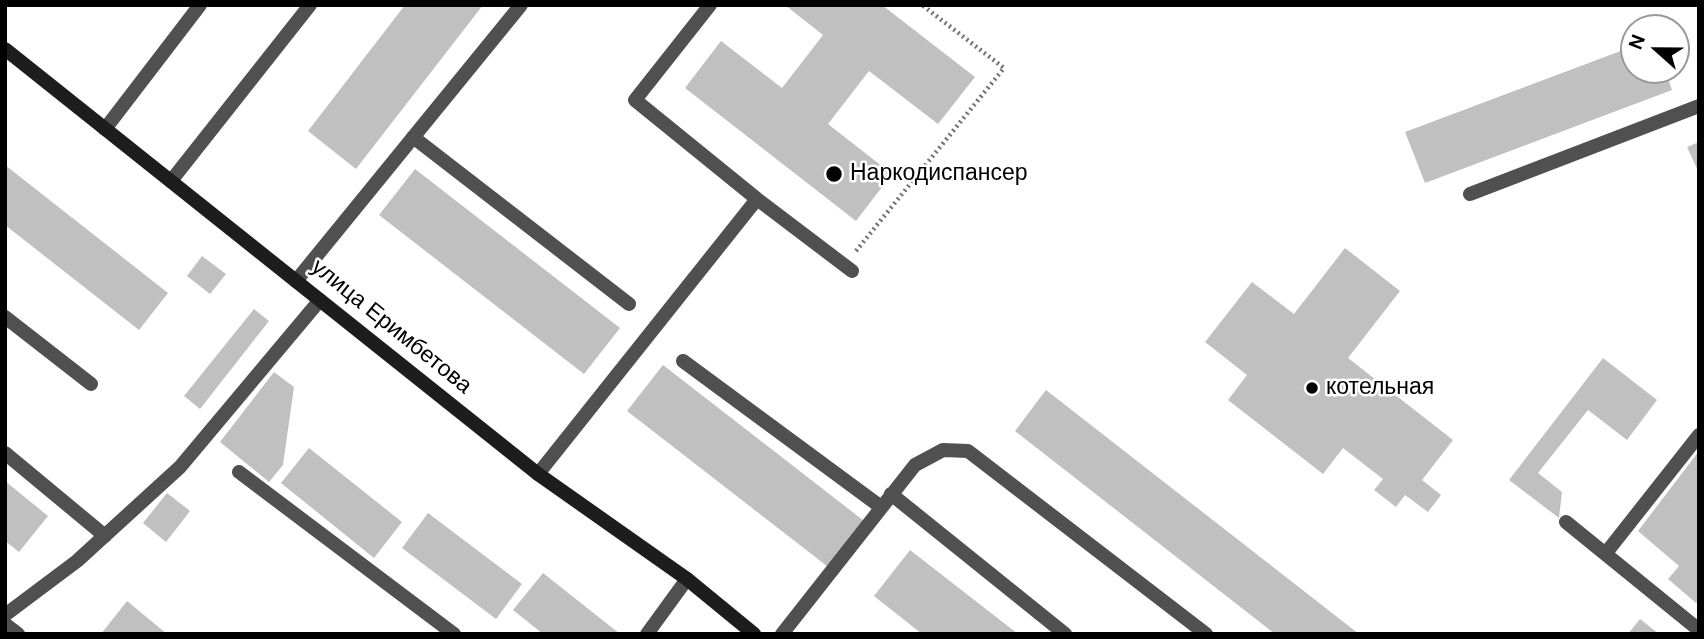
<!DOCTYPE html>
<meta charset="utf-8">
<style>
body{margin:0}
#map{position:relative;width:1704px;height:639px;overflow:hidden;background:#fff;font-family:"DM Sans",sans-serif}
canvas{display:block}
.frame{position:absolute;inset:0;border:7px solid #000;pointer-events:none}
.north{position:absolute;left:1620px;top:14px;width:70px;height:70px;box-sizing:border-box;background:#fff;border:2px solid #999;border-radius:50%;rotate:291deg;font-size:19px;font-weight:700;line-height:28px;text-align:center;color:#000}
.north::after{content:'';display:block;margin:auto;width:24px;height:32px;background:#000;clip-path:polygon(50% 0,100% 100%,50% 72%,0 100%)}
</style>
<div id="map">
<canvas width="1704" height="639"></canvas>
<div class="frame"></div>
<div class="north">N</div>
</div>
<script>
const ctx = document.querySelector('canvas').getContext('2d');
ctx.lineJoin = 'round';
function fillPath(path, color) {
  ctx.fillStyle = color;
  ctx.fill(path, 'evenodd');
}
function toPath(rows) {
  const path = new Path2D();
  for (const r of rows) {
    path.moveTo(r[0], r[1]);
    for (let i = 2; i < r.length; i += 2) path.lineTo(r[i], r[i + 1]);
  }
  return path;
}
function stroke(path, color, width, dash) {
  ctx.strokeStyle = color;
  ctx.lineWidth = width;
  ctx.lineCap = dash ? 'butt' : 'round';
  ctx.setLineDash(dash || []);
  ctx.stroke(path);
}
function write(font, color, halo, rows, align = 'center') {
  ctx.font = font + ' "DM Sans",sans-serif';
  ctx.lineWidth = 5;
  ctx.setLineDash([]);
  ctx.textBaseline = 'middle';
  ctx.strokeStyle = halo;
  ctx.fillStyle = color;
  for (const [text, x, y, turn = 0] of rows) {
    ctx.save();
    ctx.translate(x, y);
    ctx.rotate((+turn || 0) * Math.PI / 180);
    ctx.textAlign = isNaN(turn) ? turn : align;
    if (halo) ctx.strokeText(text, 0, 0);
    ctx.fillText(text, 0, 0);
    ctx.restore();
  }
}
const building = toPath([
 [405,5,483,5,356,169,308,131],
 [785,5,882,5,975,77,938,124,869,71,828,124,892,174,856,221,685,88,721,41,782,88,823,35],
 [1634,46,1634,70,1665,70,1672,90,1425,183,1405,132],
 [1699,142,1699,173,1687,147],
 [5,165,168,293,139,330,5,225],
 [415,169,620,328,584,374,379,215],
 [1345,248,1400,291,1348,358,1453,440,1422,480,1441,495,1428,512,1405,495,1396,507,1374,490,1383,479,1343,448,1323,474,1228,400,1247,375,1205,342,1252,282,1294,314],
 [202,256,226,274,210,294,187,276],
 [254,309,269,321,200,409,184,396],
 [1603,358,1657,400,1627,440,1588,410,1538,473,1562,492,1559,518,1509,480],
 [663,365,868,524,832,570,627,411],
 [274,372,294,387,283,465,269,482,220,442],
 [1046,390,1359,634,1275,634,1015,431],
 [309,448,402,522,374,558,281,483],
 [1699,451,1699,600,1696,603,1668,579,1679,566,1638,531],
 [5,481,48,516,19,552,5,541],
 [167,493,190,511,166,542,143,523],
 [428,513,522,584,496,619,402,548],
 [910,550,1018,634,922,634,874,596],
 [543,573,620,634,543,634,513,610],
 [127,601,167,634,101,634],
 [1640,619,1659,634,1628,634]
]);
const path = toPath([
 [856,251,1004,68,922,5]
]);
const lane = toPath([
 [710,5,635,100,757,199,852,271],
 [413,137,629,304],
 [1470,194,1699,106],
 [296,281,521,5],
 [5,317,91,384],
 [683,361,881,507],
 [5,453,105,536],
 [239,472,454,634],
 [538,474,757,199],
 [891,494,1065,634],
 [1566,522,1699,630],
 [1606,553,1699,435],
 [5,615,77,561,180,467,320,300],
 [5,624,18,634],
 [647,634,687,579],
 [782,634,915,465,943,450,968,451,1206,634]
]);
const street = toPath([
 [105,129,200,5],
 [171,181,310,5]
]);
const secondary = toPath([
 [5,49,538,474,687,579,754,634]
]);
const markers = [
 [834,174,9,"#000"],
 [1312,388,7,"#000"]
];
const poiNames = [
 ["Наркодиспансер",850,174],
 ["котельная",1326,388]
];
const streetNames = [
 ["улица Еримбетова",391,327,39]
];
fillPath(building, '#c0c0c0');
stroke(path, '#727272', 4.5, [2, 3.5]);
stroke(lane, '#505050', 14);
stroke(street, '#505050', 14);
stroke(secondary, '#1d1d1d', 14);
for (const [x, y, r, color] of markers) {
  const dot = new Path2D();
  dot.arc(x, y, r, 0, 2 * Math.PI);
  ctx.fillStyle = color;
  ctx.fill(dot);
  stroke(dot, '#fff', 2.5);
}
write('23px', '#000', '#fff', poiNames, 'left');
write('23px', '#000', '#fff', streetNames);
</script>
